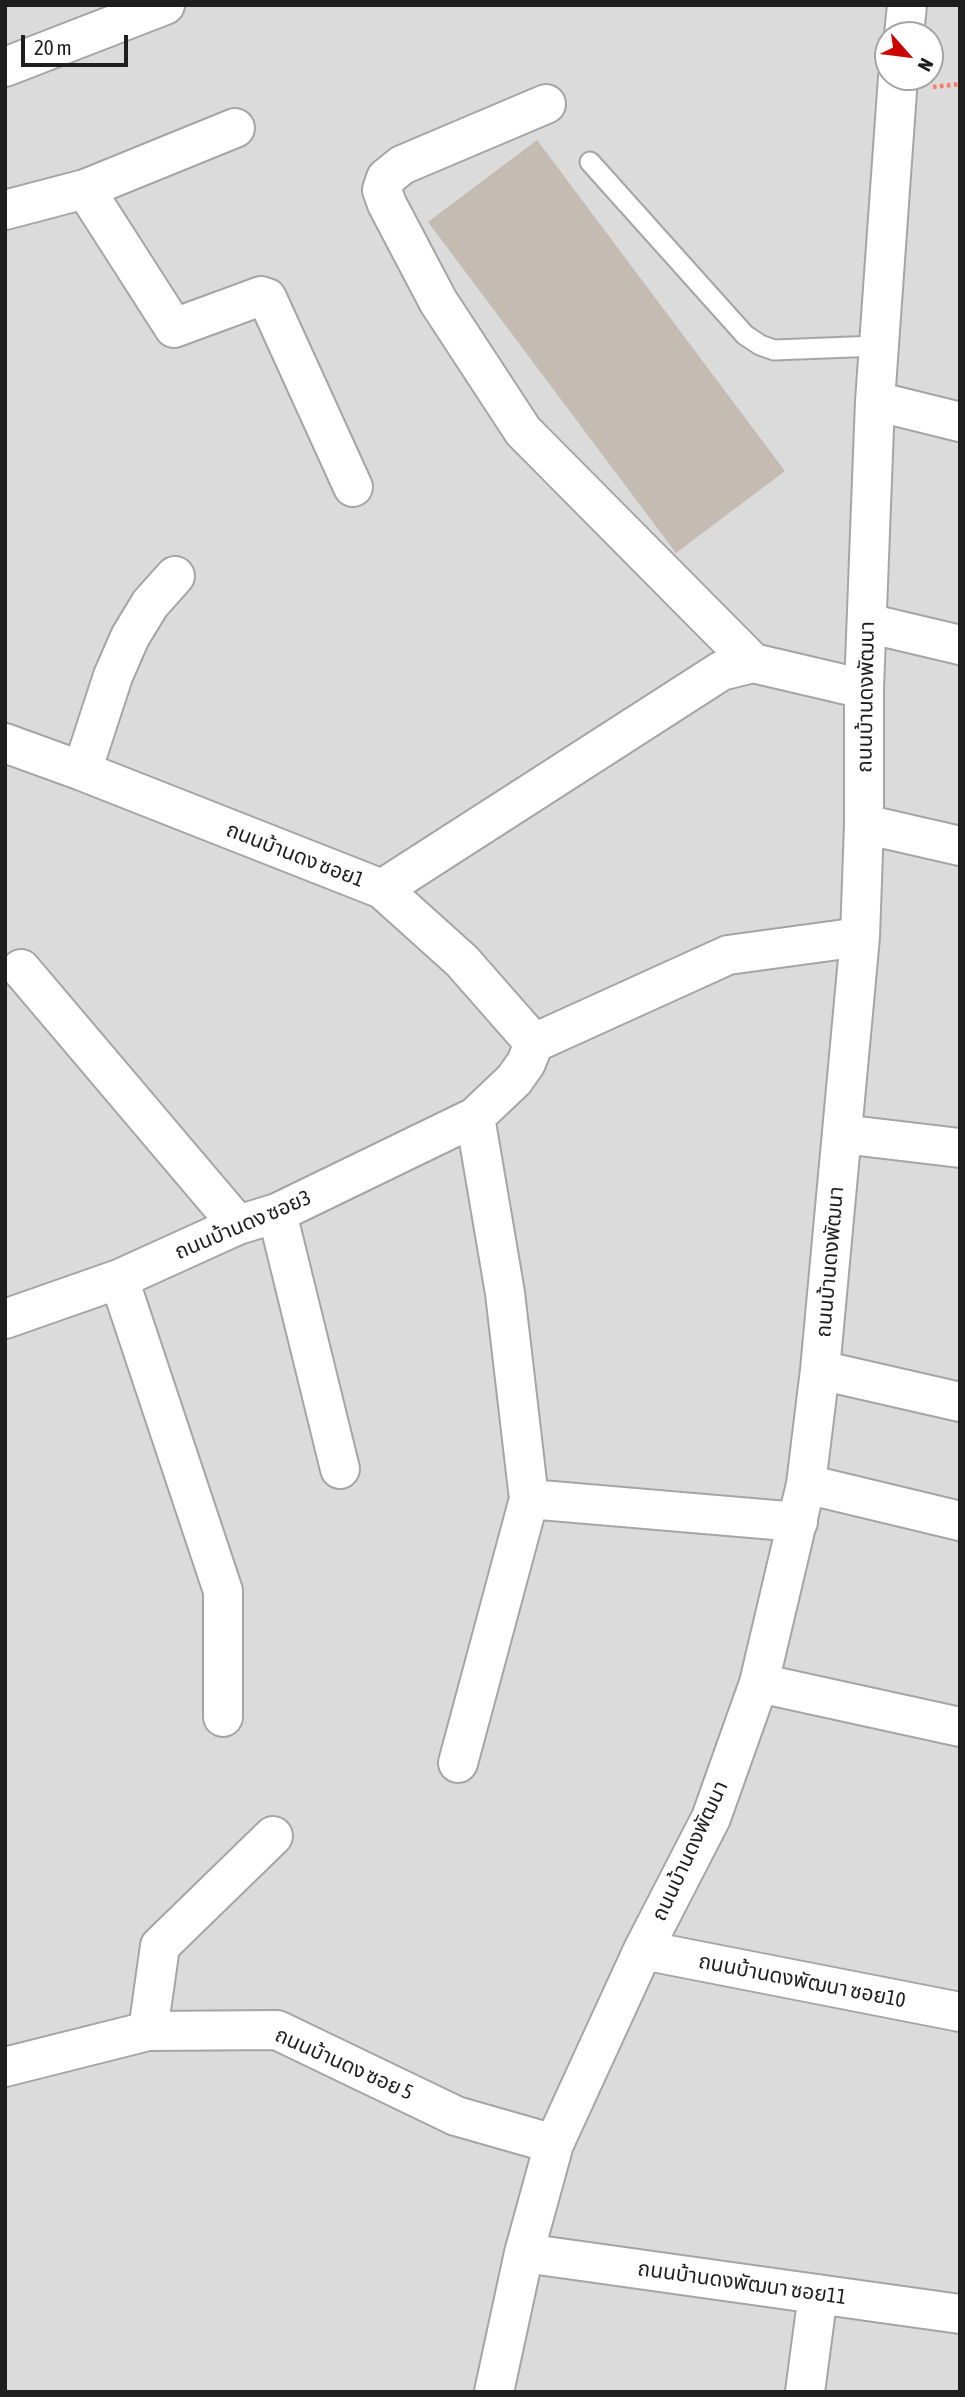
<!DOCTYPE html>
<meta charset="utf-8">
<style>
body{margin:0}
#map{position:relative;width:965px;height:2397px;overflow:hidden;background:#efebe3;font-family:"Asap Condensed",sans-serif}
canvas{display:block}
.frame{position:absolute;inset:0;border:7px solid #1e1e1e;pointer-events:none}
.north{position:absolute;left:874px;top:21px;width:70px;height:70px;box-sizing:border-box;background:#fff;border:2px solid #a5a5a5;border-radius:50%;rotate:118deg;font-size:19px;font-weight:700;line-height:28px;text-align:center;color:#1e1e1e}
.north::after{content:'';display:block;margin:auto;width:24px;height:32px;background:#cb0600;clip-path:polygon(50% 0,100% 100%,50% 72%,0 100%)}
.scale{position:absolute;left:21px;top:35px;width:107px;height:32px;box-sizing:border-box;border:4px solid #1e1e1e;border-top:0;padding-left:9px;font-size:21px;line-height:24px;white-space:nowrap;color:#1e1e1e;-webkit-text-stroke:5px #fff;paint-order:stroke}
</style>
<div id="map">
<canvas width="965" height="2397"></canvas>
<div class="frame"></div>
<div class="north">N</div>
<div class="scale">20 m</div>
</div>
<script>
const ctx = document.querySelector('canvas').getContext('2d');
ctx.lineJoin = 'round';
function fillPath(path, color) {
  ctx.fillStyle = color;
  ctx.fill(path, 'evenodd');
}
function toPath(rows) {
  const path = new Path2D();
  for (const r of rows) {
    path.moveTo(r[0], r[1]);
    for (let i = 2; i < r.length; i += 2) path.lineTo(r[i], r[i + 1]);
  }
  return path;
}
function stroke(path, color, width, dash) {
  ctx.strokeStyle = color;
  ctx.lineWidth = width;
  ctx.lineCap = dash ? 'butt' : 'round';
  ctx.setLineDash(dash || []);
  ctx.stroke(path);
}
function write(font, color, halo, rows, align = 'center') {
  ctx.font = font + ' "Asap Condensed","Noto Sans Thai",sans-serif';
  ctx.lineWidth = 5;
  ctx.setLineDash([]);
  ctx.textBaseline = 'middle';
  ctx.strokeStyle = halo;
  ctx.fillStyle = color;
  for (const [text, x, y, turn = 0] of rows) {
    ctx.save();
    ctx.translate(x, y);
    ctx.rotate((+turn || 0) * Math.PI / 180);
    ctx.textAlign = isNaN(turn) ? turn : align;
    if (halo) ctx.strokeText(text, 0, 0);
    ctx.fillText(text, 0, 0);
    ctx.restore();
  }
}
const residential = toPath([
 [5,5,960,5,960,2392,5,2392],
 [888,35,930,35,930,77,888,77]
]);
const building = toPath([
 [537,140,785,471,676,553,428,222]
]);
const path = toPath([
 [933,87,960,84]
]);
const service = toPath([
 [590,162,745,335,760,345,774,350,877,346]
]);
const minor = toPath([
 [904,35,907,5],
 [5,67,165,5],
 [546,104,402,165,386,178,382,190,387,204,438,301,523,431,753,663],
 [85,189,235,128],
 [5,210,85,189,174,328,261,296,267,298,353,487],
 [875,401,960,422],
 [867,623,960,645],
 [5,743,82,771,382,889,462,961,534,1043],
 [82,771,113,676,130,637,150,604,175,576],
 [864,824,960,846],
 [382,889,721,671,753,663,864,689],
 [21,969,238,1225],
 [842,1134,960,1148],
 [277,1213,340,1469],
 [119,1279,223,1591,223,1717],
 [5,1319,119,1279,238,1225,277,1213,475,1117,514,1080,526,1063,534,1043,728,955,860,937],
 [820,1370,960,1402],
 [806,1484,960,1521],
 [529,1499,798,1522],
 [759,1683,960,1727],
 [458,1763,529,1499,505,1293,475,1117],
 [643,1950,960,2012],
 [148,2031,160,1946,273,1836],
 [5,2067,148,2031,277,2030,456,2116,554,2144],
 [524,2253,960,2314],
 [494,2392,524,2253,554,2144,643,1950,711,1818,759,1683,806,1484,820,1370,860,937,864,824,864,689,875,401,898,77],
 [805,2392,818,2294]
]);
const streetNames = [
 ["ถนนบ้านดงพัฒนา",866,697,-89],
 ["ถนนบ้านดง ซอย1",295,855,21],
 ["ถนนบ้านดง ซอย3",243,1225,-23],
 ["ถนนบ้านดงพัฒนา",830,1262,-85],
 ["ถนนบ้านดงพัฒนา",690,1851,-65],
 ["ถนนบ้านดงพัฒนา ซอย10",802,1981,11],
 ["ถนนบ้านดง ซอย 5",344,2064,24],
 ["ถนนบ้านดงพัฒนา ซอย11",742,2283,8]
];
fillPath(residential, '#dcdbdb');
fillPath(building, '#c4bbb3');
stroke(service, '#a5a5a5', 23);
stroke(minor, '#a5a5a5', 42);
stroke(path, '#fb7c68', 4.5, [3.5, 3.5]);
stroke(service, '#fff', 19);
stroke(minor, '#fff', 38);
write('21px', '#1e1e1e', '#fff', streetNames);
</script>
